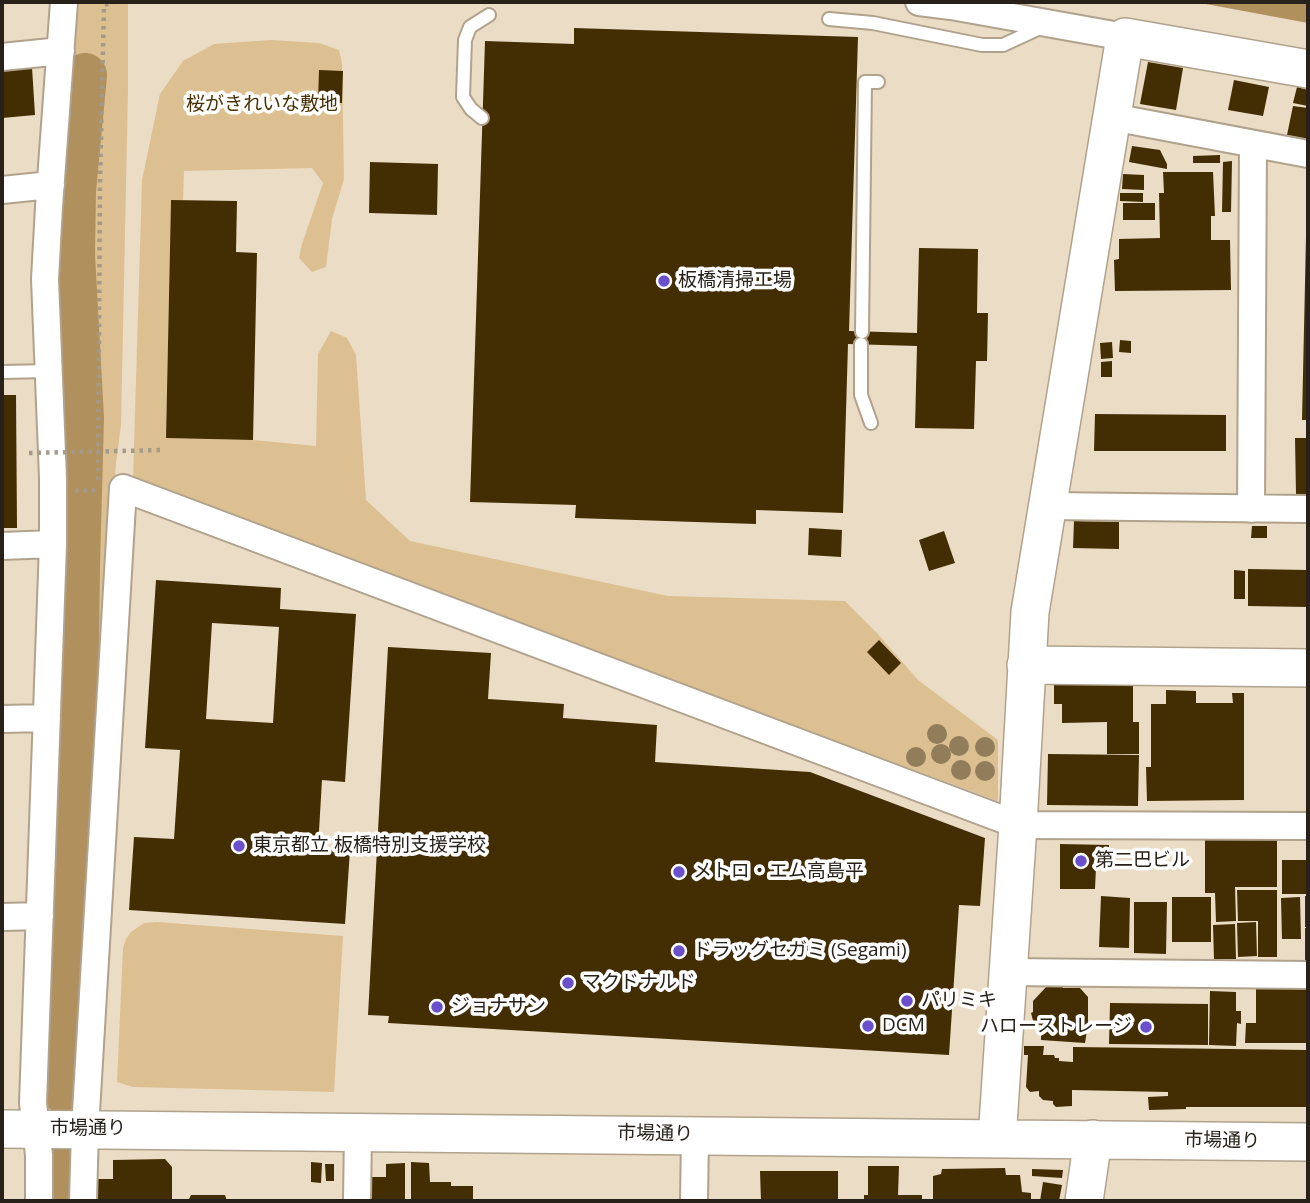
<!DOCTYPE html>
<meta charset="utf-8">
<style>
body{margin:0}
#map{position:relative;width:1310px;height:1203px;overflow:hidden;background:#ebdcc5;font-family:"Open Sans",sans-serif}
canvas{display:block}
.frame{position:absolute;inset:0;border:4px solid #272119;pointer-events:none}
</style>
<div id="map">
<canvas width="1310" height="1203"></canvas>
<div class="frame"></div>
</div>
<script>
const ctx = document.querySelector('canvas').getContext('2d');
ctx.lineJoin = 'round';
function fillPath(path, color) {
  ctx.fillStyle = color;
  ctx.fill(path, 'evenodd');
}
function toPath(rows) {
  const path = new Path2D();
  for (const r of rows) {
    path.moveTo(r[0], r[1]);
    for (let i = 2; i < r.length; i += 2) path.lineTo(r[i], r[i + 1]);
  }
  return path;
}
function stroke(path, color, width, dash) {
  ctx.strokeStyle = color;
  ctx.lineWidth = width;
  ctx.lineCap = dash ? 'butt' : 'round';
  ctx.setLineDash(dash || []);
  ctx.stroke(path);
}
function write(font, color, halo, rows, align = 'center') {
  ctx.font = font + ' "Open Sans","Noto Sans JP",sans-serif';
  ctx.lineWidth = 7;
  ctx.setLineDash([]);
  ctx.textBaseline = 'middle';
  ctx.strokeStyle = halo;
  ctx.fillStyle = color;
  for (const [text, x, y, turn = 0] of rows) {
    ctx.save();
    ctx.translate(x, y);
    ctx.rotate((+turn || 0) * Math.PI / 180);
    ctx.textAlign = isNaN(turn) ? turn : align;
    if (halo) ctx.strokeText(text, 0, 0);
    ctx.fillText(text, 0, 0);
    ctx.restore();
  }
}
const green = toPath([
 [80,2,124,2,128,4,128,90,121,425,116,463,103,653,77,1099,65,1099,47,1096,61,440,54,273,77,4],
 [271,40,319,43,339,50,342,63,344,179,332,219,326,267,312,272,299,258,302,244,323,183,312,168,184,171,183,200,171,201,166,438,253,440,316,446,318,354,331,331,347,338,356,355,366,500,410,541,668,596,845,601,877,633,918,680,998,740,998,801,133,480,142,180,160,94,183,61,214,44],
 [157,922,343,936,334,1092,133,1087,117,1082,123,948,126,939,131,932,144,923],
 [48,1158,77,1158,76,1201,47,1201]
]);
const water = toPath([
 [1195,2,1308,2,1308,23]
]);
const river = toPath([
 [61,1090,75,797,78,567,82,418,73,255,74,191,85,75],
 [64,1201,64,1163]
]);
const building = toPath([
 [574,28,858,37,849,331,917,333,919,248,978,249,977,313,988,313,987,361,976,361,974,429,915,428,917,346,848,344,843,513,756,510,756,524,575,518,576,505,470,502,485,41,574,44],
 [1148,62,1183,68,1176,110,1140,104],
 [32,67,35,115,2,118,2,70],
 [319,70,343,71,342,103,318,102],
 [1234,80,1269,87,1263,116,1228,110],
 [1297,87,1308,90,1308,106,1293,103],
 [1293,106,1308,108,1308,139,1287,135],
 [1132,146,1160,150,1167,164,1167,169,1129,162],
 [1220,155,1220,163,1193,163,1193,156],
 [1232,161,1231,212,1222,212,1223,162],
 [370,162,438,164,437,215,369,213],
 [1163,172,1213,172,1215,216,1211,216,1211,240,1230,240,1231,290,1115,291,1114,260,1119,259,1119,239,1160,238,1159,193,1164,193],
 [1123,174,1144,175,1144,190,1122,189],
 [1120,193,1143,193,1143,202,1120,201],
 [171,200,237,201,236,252,257,253,253,440,166,438],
 [1123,203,1155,203,1155,220,1123,220],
 [1308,234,1308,420,1302,420,1306,237],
 [1120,340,1131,341,1131,353,1119,352],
 [1112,342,1113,358,1101,359,1100,343],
 [1112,361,1112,377,1101,377,1101,362],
 [2,395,16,395,17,528,2,528],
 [1095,414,1226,415,1226,451,1094,451],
 [1295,438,1308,438,1308,494,1296,494],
 [1074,521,1119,522,1119,549,1073,548],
 [1252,526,1267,526,1267,538,1251,538],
 [809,528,842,530,841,557,808,555],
 [944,531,955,563,929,571,919,540],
 [1248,569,1308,570,1308,607,1248,606],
 [1234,570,1245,571,1245,599,1234,599],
 [156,580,281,588,280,609,356,614,345,782,322,780,318,848,350,850,345,924,129,910,134,837,174,839,180,750,145,748],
 [212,623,279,627,273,723,206,719],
 [879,640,901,663,889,675,867,652],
 [388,647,491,653,488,699,564,704,563,718,657,725,655,762,810,772,985,838,980,906,959,905,949,1055,388,1023,389,1016,368,1015],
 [1054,684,1133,684,1133,722,1139,722,1139,754,1107,754,1107,722,1062,723,1062,704,1054,704],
 [1166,690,1196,691,1196,703,1233,703,1232,693,1244,693,1244,800,1147,801,1146,767,1151,767,1151,704,1166,704],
 [1048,754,1139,755,1138,806,1047,805],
 [1205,840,1277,840,1277,887,1235,887,1236,921,1216,922,1215,893,1205,893],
 [1060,844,1109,845,1109,854,1102,854,1102,867,1096,867,1095,889,1060,889],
 [1282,860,1308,860,1308,894,1282,894],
 [1237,890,1277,890,1277,957,1258,957,1258,921,1238,921],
 [1101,896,1130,898,1129,948,1099,947],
 [1305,896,1308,896,1308,927,1305,927],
 [1172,897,1211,897,1211,942,1172,942],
 [1300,897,1301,939,1282,939,1281,898],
 [1134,902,1167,902,1166,954,1134,953],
 [1256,922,1257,956,1238,957,1237,923],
 [1235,924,1236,959,1214,959,1213,925],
 [1305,928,1308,928,1308,960,1305,960],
 [1048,985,1063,985,1063,988,1080,988,1088,997,1088,1024,1085,1043,1041,1040,1041,1025,1034,1024,1031,1013,1033,1012,1033,1001],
 [1256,987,1308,988,1308,1043,1245,1043,1246,1023,1256,1023],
 [1210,991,1236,992,1236,1011,1241,1011,1241,1024,1237,1023,1236,1046,1209,1045],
 [1110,1003,1208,1004,1208,1045,1109,1044],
 [1024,1046,1044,1046,1043,1055,1054,1055,1055,1058,1059,1058,1059,1061,1073,1062,1073,1047,1308,1050,1308,1107,1186,1107,1186,1109,1149,1110,1148,1097,1168,1096,1168,1092,1072,1090,1072,1106,1056,1107,1053,1104,1053,1101,1043,1100,1039,1096,1039,1091,1030,1092,1026,1087,1028,1055,1024,1055],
 [165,1159,172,1167,172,1201,94,1201,94,1179,113,1179,113,1160],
 [311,1162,322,1163,321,1183,311,1182],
 [411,1162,429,1163,430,1182,451,1182,451,1186,473,1186,473,1201,411,1201],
 [405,1163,405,1201,371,1201,371,1177,386,1177,386,1164],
 [325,1164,334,1164,334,1181,326,1181],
 [868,1166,899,1166,898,1195,922,1195,922,1201,864,1201,864,1195,868,1195],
 [1005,1168,1006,1175,1020,1175,1022,1192,1031,1193,1031,1201,933,1201,933,1176,941,1174,942,1169],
 [1032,1169,1063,1170,1062,1178,1032,1176],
 [760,1171,838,1171,838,1201,761,1201],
 [1043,1182,1062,1185,1059,1201,1040,1201],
 [191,1195,225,1195,227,1201,188,1201]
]);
const path = toPath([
 [98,480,100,184,104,5,114,2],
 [75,491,98,490]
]);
const lane = toPath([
 [829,19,873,23,982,45,1003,45,1042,27],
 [482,118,471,109,463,97,465,40,470,27,489,15],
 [862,332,865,82,878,82],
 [861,344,861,395,871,423],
 [2,372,49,371]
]);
const street = toPath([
 [919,2,951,6,1125,37],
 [2,57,61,51],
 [1112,117,1308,154],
 [2,190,51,185],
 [1047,506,1308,509],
 [1251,509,1253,144],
 [2,546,53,544],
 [2,719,47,718],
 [2,917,40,916],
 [1007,972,1308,975],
 [39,1201,39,1155,33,1103,53,544,53,478,45,279,49,207,64,2],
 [83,1201,85,1129,123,488,1018,825,1308,826],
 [357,1201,358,1131],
 [694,1201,695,1135]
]);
const secondary = toPath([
 [1026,665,1308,668],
 [2,1129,1308,1142],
 [997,1139,1018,825,1030,612,1125,37,1308,69],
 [1084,1201,1093,1139]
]);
const pathBridge = toPath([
 [29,453,163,450]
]);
const trees = [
 [937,734],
 [959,746],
 [985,747],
 [941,754],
 [916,757],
 [961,770],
 [985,771]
];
const markers = [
 [664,281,7,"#6a50ca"],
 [239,846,7,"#6a50ca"],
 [1081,861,7,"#6a50ca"],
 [679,872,7,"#6a50ca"],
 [679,951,7,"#6a50ca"],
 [568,983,7,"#6a50ca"],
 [907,1001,7,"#6a50ca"],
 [437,1007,7,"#6a50ca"],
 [868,1026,7,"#6a50ca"],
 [1146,1027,7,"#6a50ca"]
];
const parkNames = [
 ["桜がきれいな敷地",262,105]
];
const poiNames = [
 ["板橋清掃工場",678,281],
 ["東京都立 板橋特別支援学校",253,846],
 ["第二巴ビル",1095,861],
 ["メトロ・エム高島平",693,872],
 ["ドラッグセガミ (Segami)",693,951],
 ["マクドナルド",582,983],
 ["パリミキ",921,1001],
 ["ジョナサン",451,1007],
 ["DCM",882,1026],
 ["ハローストレージ",1132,1027,"right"]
];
const streetNames = [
 ["市場通り",88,1129],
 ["市場通り",655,1134,1],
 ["市場通り",1222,1141,1]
];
fillPath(green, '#ddc092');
fillPath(water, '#b0905d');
stroke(river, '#b0905d', 44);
fillPath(building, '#432d03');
stroke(lane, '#b0a28c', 16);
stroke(street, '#b0a28c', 30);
stroke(secondary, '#b0a28c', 40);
stroke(path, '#a59988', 4.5, [3.5, 5]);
stroke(lane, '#fff', 12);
stroke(street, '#fff', 26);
stroke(secondary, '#fff', 37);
stroke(pathBridge, '#a59988', 4.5, [3.5, 5]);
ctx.fillStyle = '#917d5a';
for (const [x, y] of trees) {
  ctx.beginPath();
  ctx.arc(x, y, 10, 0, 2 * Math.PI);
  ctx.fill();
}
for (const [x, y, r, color] of markers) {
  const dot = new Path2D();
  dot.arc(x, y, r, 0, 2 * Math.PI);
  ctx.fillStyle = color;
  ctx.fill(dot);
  stroke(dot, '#fff', 2.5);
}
write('19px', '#473003', '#fff', parkNames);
write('19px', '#272119', '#fff', poiNames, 'left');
write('19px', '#272119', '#fff', streetNames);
</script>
